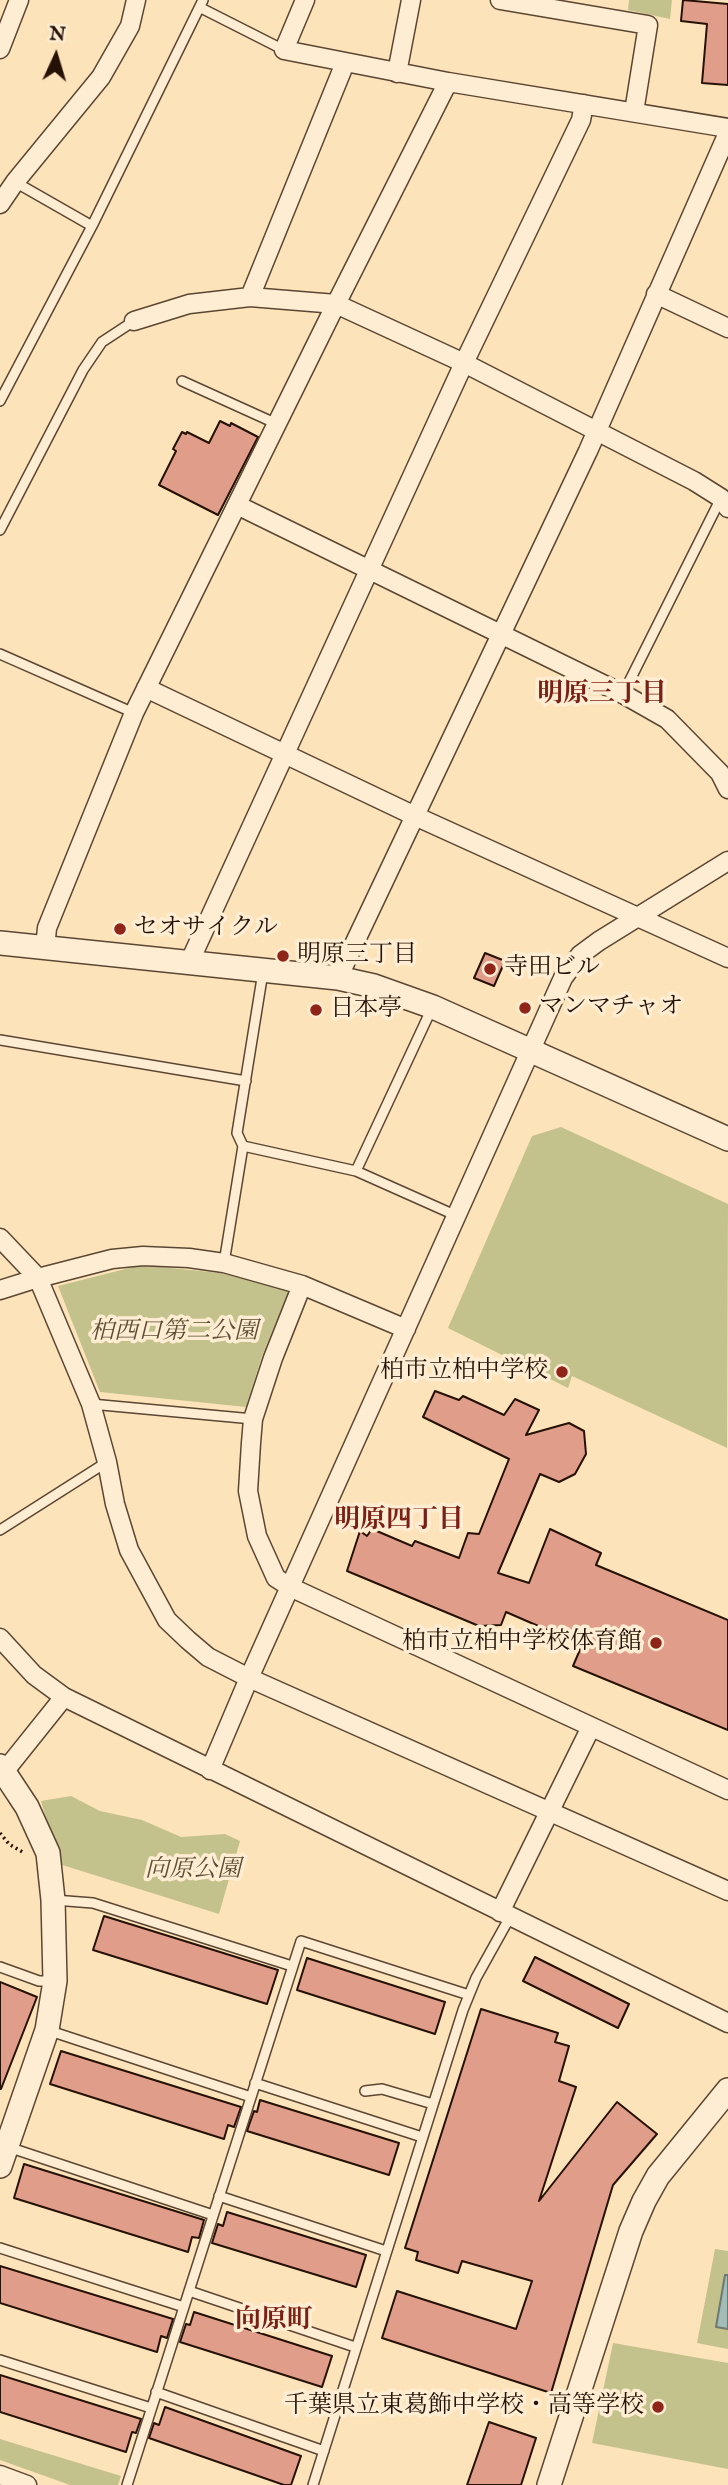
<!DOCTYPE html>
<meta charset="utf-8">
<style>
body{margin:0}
#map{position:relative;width:728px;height:2485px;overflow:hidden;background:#fde3b9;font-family:"IM FELL English",serif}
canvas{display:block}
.north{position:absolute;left:21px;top:21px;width:70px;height:70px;-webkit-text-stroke:5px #feedd2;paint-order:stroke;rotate:4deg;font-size:19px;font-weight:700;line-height:28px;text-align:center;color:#251106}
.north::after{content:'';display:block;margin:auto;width:24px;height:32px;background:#251106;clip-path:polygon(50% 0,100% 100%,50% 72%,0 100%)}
</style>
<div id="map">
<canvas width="728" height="2485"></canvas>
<div class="north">N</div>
</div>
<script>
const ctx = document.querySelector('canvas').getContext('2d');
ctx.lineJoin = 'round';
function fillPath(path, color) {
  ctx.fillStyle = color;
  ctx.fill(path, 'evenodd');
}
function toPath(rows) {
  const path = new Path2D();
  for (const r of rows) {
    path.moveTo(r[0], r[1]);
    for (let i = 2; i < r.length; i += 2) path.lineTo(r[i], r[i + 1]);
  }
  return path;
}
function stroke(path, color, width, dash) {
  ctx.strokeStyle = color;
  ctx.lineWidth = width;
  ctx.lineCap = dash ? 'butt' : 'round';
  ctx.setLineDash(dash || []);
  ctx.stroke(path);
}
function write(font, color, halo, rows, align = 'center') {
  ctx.font = font + ' "IM FELL English","Noto Serif JP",serif';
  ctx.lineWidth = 7;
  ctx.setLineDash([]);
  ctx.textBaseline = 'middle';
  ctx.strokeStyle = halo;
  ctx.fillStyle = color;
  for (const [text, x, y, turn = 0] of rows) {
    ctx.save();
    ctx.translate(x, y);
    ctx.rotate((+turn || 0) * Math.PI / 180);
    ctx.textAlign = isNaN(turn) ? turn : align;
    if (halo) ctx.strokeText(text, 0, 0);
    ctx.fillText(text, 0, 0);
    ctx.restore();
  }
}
const green = toPath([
 [629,0,672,0,670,19,628,10],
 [561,1127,728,1204,727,1448,572,1376,568,1388,448,1328,532,1136],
 [141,1265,220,1273,289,1290,262,1356,246,1407,100,1392,58,1286],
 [71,1796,100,1811,142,1820,181,1837,225,1834,240,1841,219,1914,59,1864,41,1801],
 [715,2249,728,2251,728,2349,697,2343],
 [613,2343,728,2363,728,2469,592,2443],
 [0,2439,121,2476,118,2485,70,2485,0,2460]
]);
const water = toPath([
 [725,2275,728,2275,728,2329,716,2327,725,2275]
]);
const building = toPath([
 [683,0,728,4,728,85,702,83,707,24,681,21,683,0],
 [220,421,230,426,231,423,258,437,218,515,159,485,176,451,173,449,182,432,186,434,187,432,209,443,220,421],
 [485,953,505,961,494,986,474,978,485,953],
 [435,1391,459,1400,463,1396,504,1415,515,1399,539,1410,526,1435,569,1423,584,1431,586,1454,575,1474,559,1482,540,1474,498,1573,529,1583,550,1529,601,1553,596,1565,728,1620,728,1730,573,1666,582,1645,506,1612,501,1625,479,1626,347,1571,360,1531,367,1536,372,1529,412,1546,415,1541,459,1558,468,1533,479,1534,509,1459,423,1417,435,1391],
 [104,1916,278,1970,267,2004,93,1950,104,1916],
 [535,1957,629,2004,618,2028,523,1981,535,1957],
 [307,1958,445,2002,435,2034,297,1990,307,1958],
 [0,1982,37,1997,1,2089,0,2089,0,1982],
 [481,2009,558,2033,555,2042,569,2046,559,2081,576,2087,539,2201,617,2102,657,2134,613,2185,551,2393,382,2338,397,2291,516,2329,532,2281,462,2261,458,2273,416,2260,418,2252,405,2248,481,2009],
 [61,2051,241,2107,234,2127,228,2125,224,2139,50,2084,61,2051],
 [260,2100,399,2143,389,2175,247,2131,254,2111,257,2112,260,2100],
 [24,2164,204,2220,199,2238,192,2237,188,2252,14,2198,24,2164],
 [227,2212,366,2255,356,2287,212,2243,218,2224,223,2226,227,2212],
 [0,2266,173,2319,167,2338,161,2336,157,2352,0,2303,0,2266],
 [194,2312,332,2356,322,2387,180,2342,186,2324,190,2325,194,2312],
 [0,2375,141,2419,136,2433,132,2432,126,2452,0,2412,0,2375],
 [165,2407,301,2456,291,2485,284,2485,149,2438,154,2423,159,2425,165,2407],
 [489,2422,536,2438,521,2485,467,2485,489,2422]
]);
const path = toPath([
 [0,1833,9,1844,24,1853]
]);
const service = toPath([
 [201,8,284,50],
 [15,182,92,226],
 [182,381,277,424],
 [0,401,92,226,203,0],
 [0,530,83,370,102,342,134,321],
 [0,654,134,713],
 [623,694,721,498],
 [0,1040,246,1081],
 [243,1146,356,1171,457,1216],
 [356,1171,432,1008],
 [224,1263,243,1146,237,1133,263,972],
 [91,1404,253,1419],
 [0,1530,107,1462],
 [54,1900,93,1903,292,1966],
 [0,1967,39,1981,54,1981],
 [47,2030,251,2097],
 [255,2083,422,2137],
 [365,2091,382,2089,433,2104],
 [8,2147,213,2215],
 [219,2196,386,2251],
 [0,2248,184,2307],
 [189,2291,355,2347],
 [0,2360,151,2408],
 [156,2392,324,2451],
 [127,2485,301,1941,469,1995],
 [313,2485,463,2010,476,1978,510,1917]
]);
const minor = toPath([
 [305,0,284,50,448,82,728,128],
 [500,0,648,25,634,112],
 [0,49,19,0],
 [397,73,411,0],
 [0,204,15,182,101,77,130,26,136,0],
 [656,294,728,328],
 [250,297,345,63],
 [134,321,189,304,250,297,336,304,464,363,694,481,721,498,728,508],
 [237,505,623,694,667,719,720,773,728,789],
 [146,688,415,816,728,958],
 [45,948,47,928,134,713,336,304,448,82],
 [189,963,464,363,581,120,584,104],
 [338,978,588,451,728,133],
 [0,1238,38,1278,91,1404,107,1462,115,1504,129,1550,167,1620,188,1640,208,1657,249,1678,728,1891],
 [302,1285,273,1358,253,1419,251,1443,248,1491,257,1536,276,1578,290,1587,728,1790],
 [0,1290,38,1278,112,1259,143,1256,189,1258,224,1263,302,1285,406,1329],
 [0,1638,34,1675,64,1697,728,2023],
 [210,1770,249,1678,563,978,580,955,599,941,728,861],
 [4,1772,64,1697],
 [500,1912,591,1727],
 [0,2475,27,2485]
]);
const tertiary = toPath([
 [0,943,338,978,374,986,433,1007,728,1139],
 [0,1766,27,1807,48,1853,53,1900,55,1981,47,2030,0,2166],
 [549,2485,631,2231,644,2201,658,2176,728,2090]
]);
const markers = [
 [120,929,7,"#8f2418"],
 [283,956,7,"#8f2418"],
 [490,969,7,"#8f2418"],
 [525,1008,7,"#8f2418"],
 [316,1010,7,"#8f2418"],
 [562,1372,7,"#8f2418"],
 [656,1643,7,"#8f2418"],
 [658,2407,7,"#8f2418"]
];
const poiNames = [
 ["セオサイクル",134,929],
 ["明原三丁目",297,956],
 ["寺田ビル",504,969],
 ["マンマチャオ",539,1008],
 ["日本亭",330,1010],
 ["柏市立柏中学校",548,1372,"right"],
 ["柏市立柏中学校体育館",642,1643,"right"],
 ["千葉県立東葛飾中学校・高等学校",644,2407,"right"]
];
const parkNames = [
 ["柏西口第二公園",174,1333],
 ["向原公園",193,1871]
];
const neighbourhoodNames = [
 ["明原三丁目",602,696],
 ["明原四丁目",399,1522],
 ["向原町",274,2322]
];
fillPath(green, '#c4c28c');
fillPath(water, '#a2bcb8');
stroke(water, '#707871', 2);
fillPath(building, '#e09d8a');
stroke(building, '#251106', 2);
stroke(service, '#5b4633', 12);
stroke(minor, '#5b4633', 21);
stroke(tertiary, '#5b4633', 26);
stroke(path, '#251106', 3.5, [2, 3.5]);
stroke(service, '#feedd2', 9);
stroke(minor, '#feedd2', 18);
stroke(tertiary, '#feedd2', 23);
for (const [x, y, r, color] of markers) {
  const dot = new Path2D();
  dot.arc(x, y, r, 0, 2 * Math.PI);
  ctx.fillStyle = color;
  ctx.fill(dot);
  stroke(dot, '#feedd2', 2.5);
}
write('24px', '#251106', '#feedd2', poiNames, 'left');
write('italic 24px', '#5d4f35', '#feedd2', parkNames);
write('bold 26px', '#7a1f14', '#feedd2', neighbourhoodNames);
</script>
